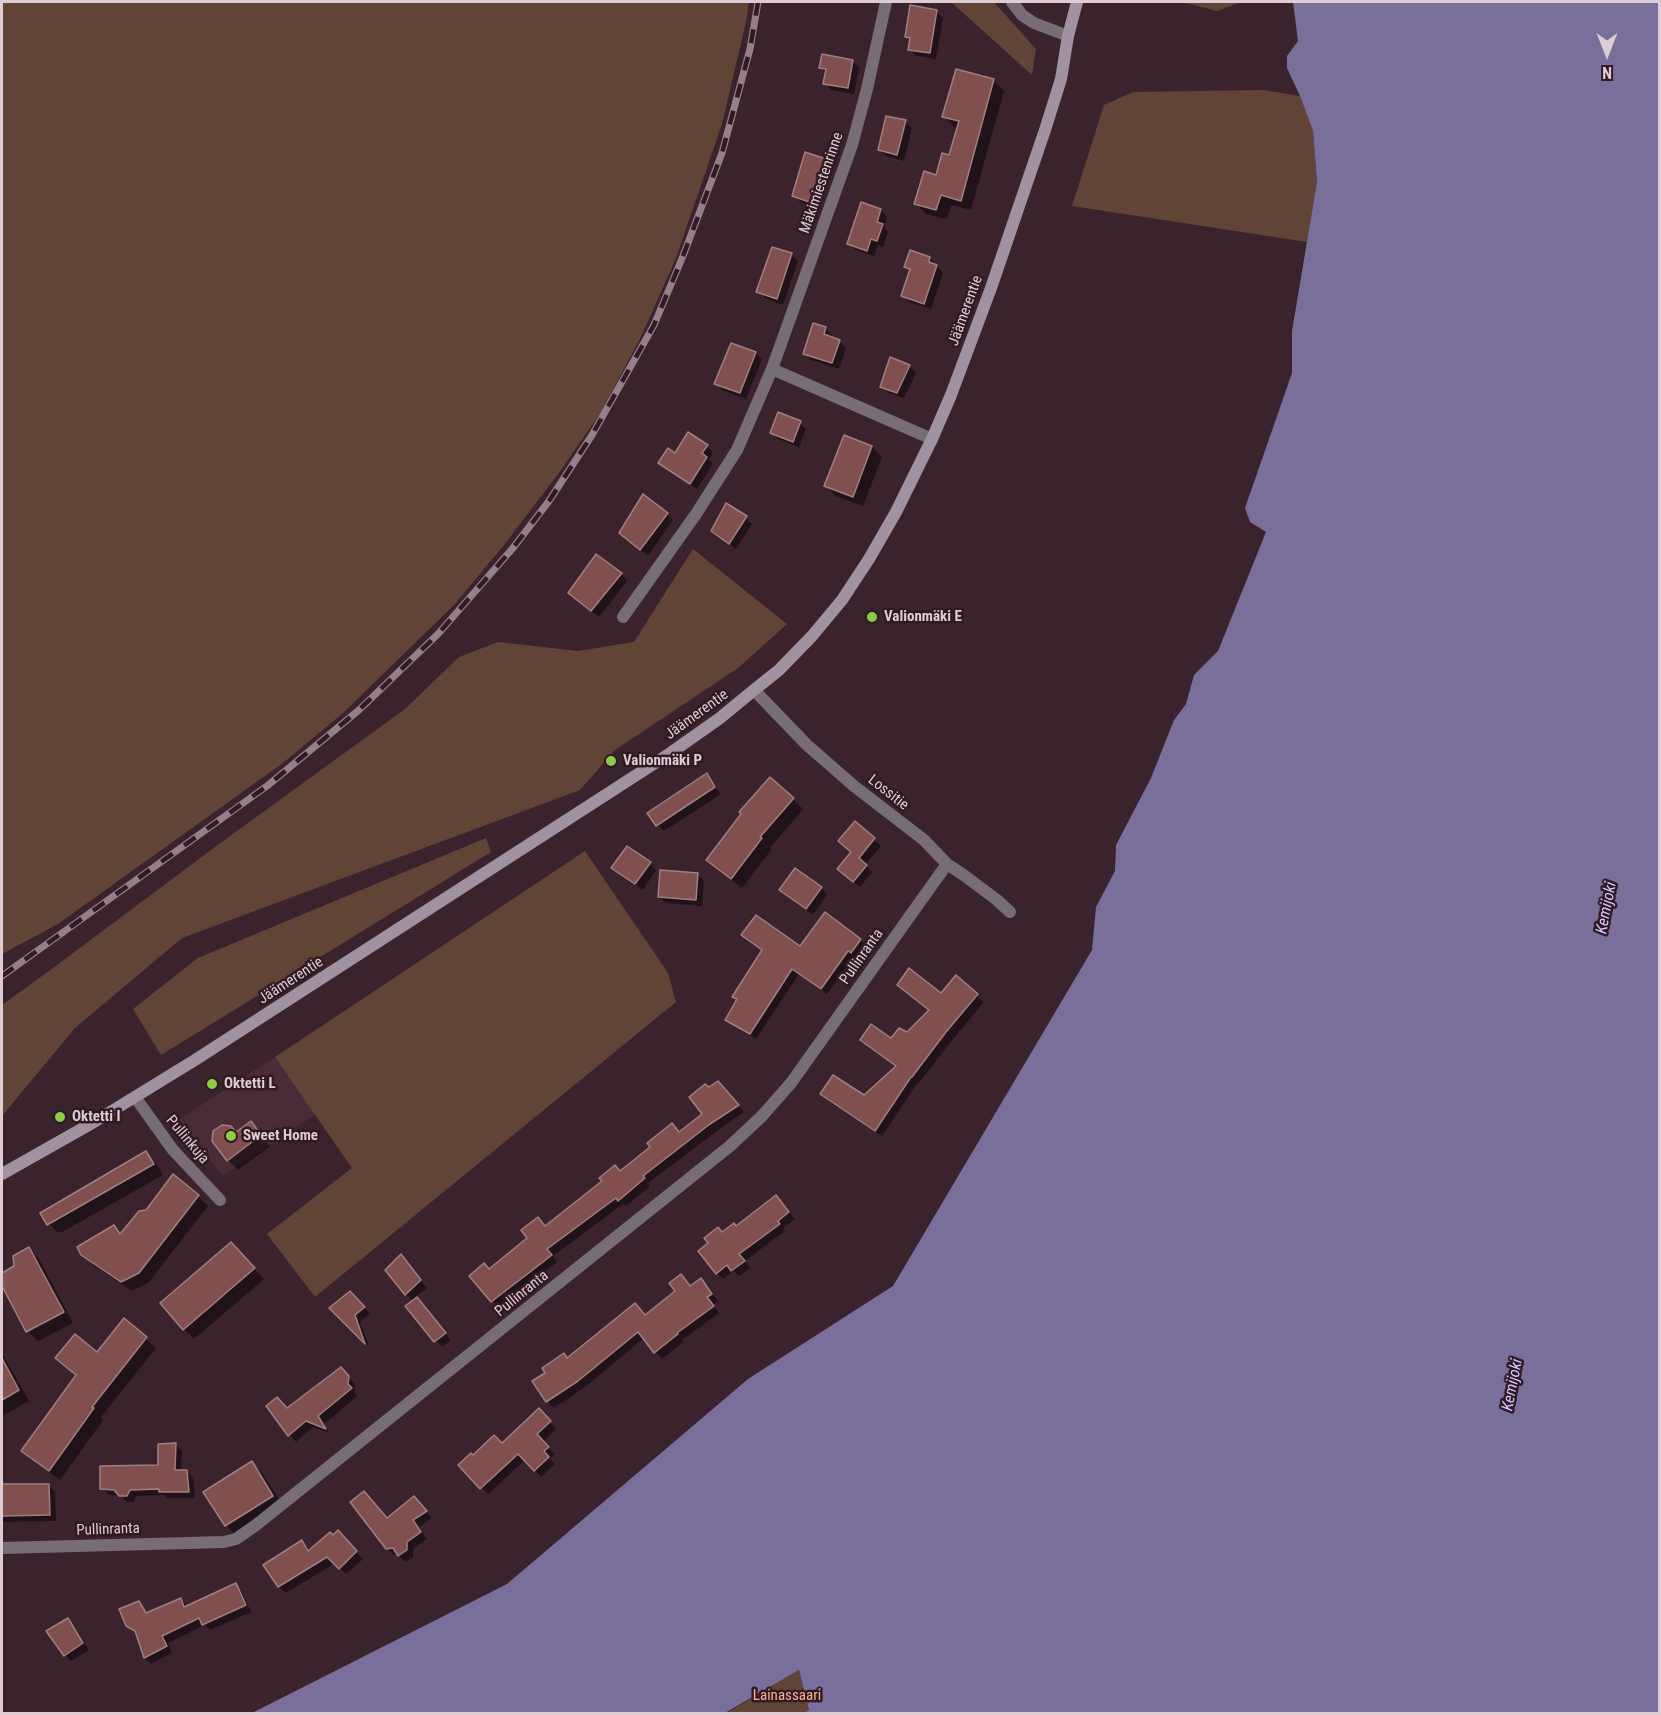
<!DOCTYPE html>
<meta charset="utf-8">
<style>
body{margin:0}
#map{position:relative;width:1661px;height:1715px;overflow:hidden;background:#3b232e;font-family:"Roboto Condensed",sans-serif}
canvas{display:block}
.frame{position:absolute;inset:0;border:3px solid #ddcdd3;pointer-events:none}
.north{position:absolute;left:1577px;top:24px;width:60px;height:60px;-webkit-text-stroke:4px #311a24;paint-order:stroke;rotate:180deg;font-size:16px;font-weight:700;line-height:24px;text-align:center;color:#ddcdd3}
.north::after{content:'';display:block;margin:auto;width:21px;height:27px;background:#ddcdd3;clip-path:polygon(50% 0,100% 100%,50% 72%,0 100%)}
</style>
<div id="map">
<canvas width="1661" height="1715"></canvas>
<div class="frame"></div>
<div class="north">N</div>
</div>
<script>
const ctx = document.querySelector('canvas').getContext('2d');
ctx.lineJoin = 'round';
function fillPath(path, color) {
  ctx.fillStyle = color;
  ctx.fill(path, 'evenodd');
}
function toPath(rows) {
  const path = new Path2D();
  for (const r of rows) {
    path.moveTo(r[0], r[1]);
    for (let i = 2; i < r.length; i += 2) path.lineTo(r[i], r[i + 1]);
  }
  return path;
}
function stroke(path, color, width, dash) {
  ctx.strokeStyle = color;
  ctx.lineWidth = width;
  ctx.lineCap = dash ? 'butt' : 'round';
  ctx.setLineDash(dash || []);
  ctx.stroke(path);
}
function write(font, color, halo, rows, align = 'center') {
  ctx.font = font + ' "Roboto Condensed",sans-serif';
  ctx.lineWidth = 5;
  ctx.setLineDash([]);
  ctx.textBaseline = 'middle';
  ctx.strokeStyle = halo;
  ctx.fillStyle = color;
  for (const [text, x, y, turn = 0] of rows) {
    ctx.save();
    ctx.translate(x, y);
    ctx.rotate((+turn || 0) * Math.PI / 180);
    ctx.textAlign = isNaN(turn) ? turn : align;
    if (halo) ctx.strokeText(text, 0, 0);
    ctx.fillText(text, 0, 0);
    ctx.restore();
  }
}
const built = toPath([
 [275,1057,316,1114,223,1176,177,1121]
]);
const green = toPath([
 [2,2,749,2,746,22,722,124,676,258,641,337,601,412,561,470,504,545,454,605,343,713,283,763,58,924,2,954],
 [951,2,994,2,1036,49,1032,75],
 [1185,2,1241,2,1217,11,1186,3],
 [1263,90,1300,96,1313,131,1317,182,1307,242,1072,206,1104,105,1133,92],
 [693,549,787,624,738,668,615,750,580,790,182,938,75,1028,2,1116,2,1005,49,971,215,847,405,709,459,657,498,642,578,651,634,642],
 [486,838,491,852,161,1055,133,1009,198,958],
 [585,851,668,973,676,1002,315,1297,267,1234,352,1168,275,1057],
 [799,1670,809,1710,804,1713,725,1714]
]);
const water = toPath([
 [1293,2,1659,2,1659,1713,804,1713,809,1710,799,1670,725,1713,252,1713,507,1584,748,1379,893,1286,1092,950,1096,907,1115,871,1116,845,1151,778,1174,720,1186,704,1194,675,1218,651,1266,532,1250,522,1245,508,1292,373,1292,331,1317,182,1313,131,1300,96,1287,68,1287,56,1298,41]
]);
const shadow = toPath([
 [936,11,943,18,936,59,916,56,910,49,911,41,906,36],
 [853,61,859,68,854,94,831,90,825,83,827,74,820,67],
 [957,70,994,81,1004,91,971,210,951,205,947,219,926,214,916,203,950,157,958,128,954,127,944,116],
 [905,122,912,128,904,161,886,156,879,150],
 [825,161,832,167,819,209,800,202,794,195],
 [881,210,887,217,884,227,888,232,883,247,878,245,874,256,856,250,849,244],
 [791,255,798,261,783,305,765,298,758,292],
 [930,258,943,273,931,309,909,302,903,295,911,271,906,266],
 [825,328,832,335,831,338,839,341,846,348,839,369,811,360,805,353],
 [756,353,762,359,746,399,722,390,716,383],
 [909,366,916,373,904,398,889,393,882,386],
 [800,423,806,429,799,447,778,439,772,432],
 [707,446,713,453,709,460,713,464,697,489,666,469,660,463,675,455],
 [872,447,882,457,863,506,836,496,826,486],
 [667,514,673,520,648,556,627,539],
 [746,518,752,524,736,549,713,531],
 [621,574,627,581,599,617,577,600],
 [706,775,721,794,664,831,657,825],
 [793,799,803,809,770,848,771,850,742,888,718,870,708,860],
 [855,824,881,846,865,865,872,872,860,887,846,875,853,852],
 [650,864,656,870,643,890,620,874,613,868],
 [697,874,704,881,702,906,666,903,659,897],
 [821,888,827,894,813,915,787,897,781,890],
 [860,940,866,946,857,958,855,956,827,994,799,974,756,1039,733,1025,727,1019,763,951,800,948],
 [956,978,984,1002,953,1039,919,1083,918,1082,882,1136,828,1101,822,1094,865,1097,897,1067,861,1040,892,1040,907,1034,930,1010],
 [709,1089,724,1089,744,1112,717,1131,648,1183,650,1186,626,1206,623,1204,553,1256,557,1262,499,1308,471,1276,489,1270,620,1173,704,1114],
 [250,1123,270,1146,238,1170,228,1160,236,1134],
 [146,1152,156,1163,163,1175,62,1232,57,1232,47,1221],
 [198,1196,208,1206,149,1282,132,1291,93,1265,82,1254,114,1227,122,1234],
 [782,1204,795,1219,783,1228,785,1231,745,1261,750,1268,739,1276,734,1271,723,1279,717,1273,722,1234],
 [29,1249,39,1259,73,1323,38,1341,27,1331,2,1282,2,1275,16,1267],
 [241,1254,264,1279,194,1339,184,1329],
 [407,1263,427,1288,415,1297,451,1340,442,1347,408,1306,414,1301,406,1294],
 [681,1276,691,1287,701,1280,718,1301,713,1305,719,1313,682,1340,683,1342,662,1359,644,1338,585,1387,554,1408,547,1401,534,1382,568,1359,645,1317,677,1291],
 [357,1299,370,1314,360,1322,369,1346,332,1308],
 [124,1320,156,1348,101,1417,103,1420,60,1480,33,1460,23,1450,77,1376,67,1367,97,1354],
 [2,1353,29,1401,2,1416],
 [347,1375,355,1384,354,1392,357,1396,324,1424,330,1433,313,1427,296,1442,268,1406,287,1410],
 [539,1411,556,1429,543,1442,555,1454,550,1459,555,1464,541,1477,525,1460,488,1494,460,1465,473,1457,502,1445],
 [175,1444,182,1451,181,1471,187,1471,193,1478,195,1498,167,1498,164,1495,136,1496,134,1502,127,1502,121,1496,109,1495,102,1488,160,1466],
 [252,1463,262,1473,283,1506,236,1535,226,1525],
 [49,1485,55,1492,56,1521,2,1522,2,1486],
 [420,1505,432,1518,419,1527,427,1539,413,1549,413,1557,405,1562,398,1554,394,1555,387,1548,387,1520],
 [338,1532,363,1559,346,1574,335,1563,286,1593,279,1587,266,1565,302,1542,310,1552],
 [236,1585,242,1592,251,1612,210,1630,205,1625,168,1643,172,1653,151,1664,145,1658,137,1634,127,1626,138,1603,148,1614,181,1599,188,1607],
 [68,1620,74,1626,89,1650,71,1661,65,1655]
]);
const building = toPath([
 [910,5,937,10,930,53,908,50,910,38,905,37,910,5],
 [822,54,853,60,848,88,823,84,826,69,819,68,822,54],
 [956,69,994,79,961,201,941,195,936,210,914,204,924,171,936,175,942,153,949,155,959,121,942,117,956,69],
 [886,116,906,120,897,155,878,150,886,116],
 [805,152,826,159,812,203,792,196,805,152],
 [861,202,881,209,877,222,883,224,877,241,871,239,867,251,847,244,861,202],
 [772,247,792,253,777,299,756,292,772,247],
 [910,250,930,257,929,262,937,265,924,304,901,296,910,269,904,267,910,250],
 [813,323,826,327,824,334,840,340,832,363,803,354,813,323],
 [731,343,756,352,740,393,714,384,731,343],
 [890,357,910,365,897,393,880,387,890,357],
 [778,412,801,421,793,442,770,433,778,412],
 [688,432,708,445,702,453,707,457,690,484,658,463,668,448,675,453,688,432],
 [844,435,872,446,853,497,824,486,844,435],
 [643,494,668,513,640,550,619,533,643,494],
 [726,503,747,516,729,544,711,531,726,503],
 [596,554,622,573,591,611,568,593,596,554],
 [707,773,715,787,656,826,647,813,707,773],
 [770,777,794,798,760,837,762,838,731,879,706,860,741,814,739,812,770,777],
 [855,821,875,838,859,858,867,865,853,882,837,869,851,852,838,841,855,821],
 [627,846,651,862,635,884,611,868,627,846],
 [795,868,822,887,806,909,779,890,795,868],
 [660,870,698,873,696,900,658,897,660,870],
 [825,912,861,939,851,953,848,951,821,989,792,969,750,1034,725,1020,737,999,732,997,762,950,741,935,756,915,800,946,825,912],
 [909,968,941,993,956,975,978,994,946,1032,912,1077,911,1077,875,1131,820,1094,833,1075,864,1095,896,1066,860,1040,871,1024,891,1038,899,1028,907,1032,929,1010,897,985,909,968],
 [718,1081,739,1105,710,1124,643,1176,645,1178,618,1201,616,1198,547,1249,552,1255,491,1302,469,1276,484,1263,489,1269,527,1238,521,1230,538,1217,545,1226,602,1181,599,1178,615,1165,620,1171,650,1147,647,1143,672,1123,679,1132,702,1114,689,1097,705,1084,709,1087,718,1081],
 [251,1121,261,1135,227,1161,212,1141,213,1131,222,1125,231,1126,236,1132,251,1121],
 [146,1151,154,1164,47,1225,40,1213,146,1151],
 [173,1174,199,1195,139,1273,121,1282,81,1255,77,1247,114,1225,120,1234,139,1211,146,1210,173,1174],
 [776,1195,789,1212,778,1221,780,1224,739,1254,745,1261,731,1271,727,1265,716,1274,698,1251,708,1243,704,1238,718,1227,722,1232,734,1223,736,1226,776,1195],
 [231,1242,255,1268,183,1330,160,1303,231,1242],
 [29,1247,64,1312,26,1332,2,1286,2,1273,14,1266,13,1256,29,1247],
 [401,1254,421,1280,405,1295,385,1270,401,1254],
 [681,1274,690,1286,701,1278,712,1294,707,1297,714,1306,677,1333,678,1334,654,1353,638,1332,578,1381,546,1402,532,1381,545,1373,542,1368,564,1353,567,1358,635,1303,645,1315,675,1291,669,1283,681,1274],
 [350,1291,365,1307,355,1315,365,1344,329,1308,350,1291],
 [417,1297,446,1333,434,1342,405,1306,417,1297],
 [124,1318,147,1337,92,1407,94,1408,49,1471,21,1451,76,1375,55,1358,75,1334,97,1352,124,1318],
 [2,1358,19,1390,2,1400,2,1358],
 [341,1367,349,1376,348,1384,352,1388,318,1416,326,1429,306,1421,288,1436,266,1406,277,1397,287,1408,341,1367],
 [539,1408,551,1421,537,1434,549,1447,544,1451,549,1457,534,1471,518,1454,480,1489,458,1465,471,1453,473,1455,494,1435,502,1443,539,1408],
 [176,1443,175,1470,187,1470,189,1492,159,1492,159,1489,130,1490,127,1496,119,1496,114,1490,100,1489,100,1466,158,1465,158,1444,176,1443],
 [252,1461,273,1496,225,1526,203,1492,252,1461],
 [2,1484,49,1484,50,1515,2,1516,2,1484],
 [364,1491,387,1518,414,1496,427,1511,413,1520,421,1532,407,1542,407,1550,398,1556,393,1548,386,1549,350,1502,364,1491],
 [338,1530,357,1551,339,1569,327,1557,278,1587,263,1565,302,1540,308,1551,330,1532,333,1535,338,1530],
 [236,1583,246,1605,202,1625,199,1618,162,1636,167,1646,144,1658,135,1631,126,1626,119,1609,139,1601,146,1613,181,1598,184,1607,236,1583],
 [68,1618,83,1643,64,1656,46,1631,68,1618]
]);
const minor = toPath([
 [1012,2,1022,15,1034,23,1068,36],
 [772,369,932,439],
 [623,617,696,514,737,450,772,369,852,145,867,89,886,2],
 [754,690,807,745,854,786,924,840,947,864,965,876,997,900,1010,912],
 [135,1097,173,1150,220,1200],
 [2,1548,224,1542,236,1539,256,1525,730,1146,762,1116,791,1083,947,864]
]);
const secondary = toPath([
 [2,1174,94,1122,195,1060,669,754,720,718,754,690,779,670,812,636,842,600,869,559,896,512,932,439,951,395,991,288,1045,130,1061,79,1068,36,1077,2]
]);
const rail = toPath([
 [2,976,267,786,359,710,438,634,513,548,549,501,592,435,654,325,683,256,722,153,750,49,758,2]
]);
const markers = [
 [872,617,6,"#8bce46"],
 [611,761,6,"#8bce46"],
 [212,1084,6,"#8bce46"],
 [60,1117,6,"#8bce46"],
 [231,1136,6,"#8bce46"]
];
const streetNames = [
 ["Mäkimiestenrinne",822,183,-71],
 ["Jäämerentie",966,311,-70],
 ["Jäämerentie",697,715,-36],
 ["Lossitie",888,793,38],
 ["Pullinranta",862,957,-55],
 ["Jäämerentie",291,981,-33],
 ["Pullinkuja",187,1140,50],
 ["Pullinranta",522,1294,-39],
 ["Pullinranta",108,1530,-2]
];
const poiNames = [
 ["Valionmäki E",884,617],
 ["Valionmäki P",623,761],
 ["Oktetti L",224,1084],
 ["Oktetti I",72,1117],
 ["Sweet Home",243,1136]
];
const parkNames = [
 ["Lainassaari",787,1696]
];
const waterNames = [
 ["Kemijoki",1607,908,-79],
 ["Kemijoki",1513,1385,-79]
];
fillPath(built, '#4a2c39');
fillPath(green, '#604537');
fillPath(water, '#7a6f9b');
fillPath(shadow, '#0007');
fillPath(building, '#804f4e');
stroke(building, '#a0807f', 1.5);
stroke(minor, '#766d77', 12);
stroke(secondary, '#a092a1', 12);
stroke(rail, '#948089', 7);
stroke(rail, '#311a24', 4.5, [14]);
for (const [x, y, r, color] of markers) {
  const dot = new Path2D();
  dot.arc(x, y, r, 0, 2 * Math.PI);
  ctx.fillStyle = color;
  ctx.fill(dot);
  stroke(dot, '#311a24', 2);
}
write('15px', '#ddcdd3', '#311a24', streetNames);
write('bold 15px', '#ddcdd3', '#311a24', poiNames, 'left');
write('15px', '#fbb38f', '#311a24', parkNames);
write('italic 16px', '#d5c7ff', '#311a24', waterNames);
</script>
